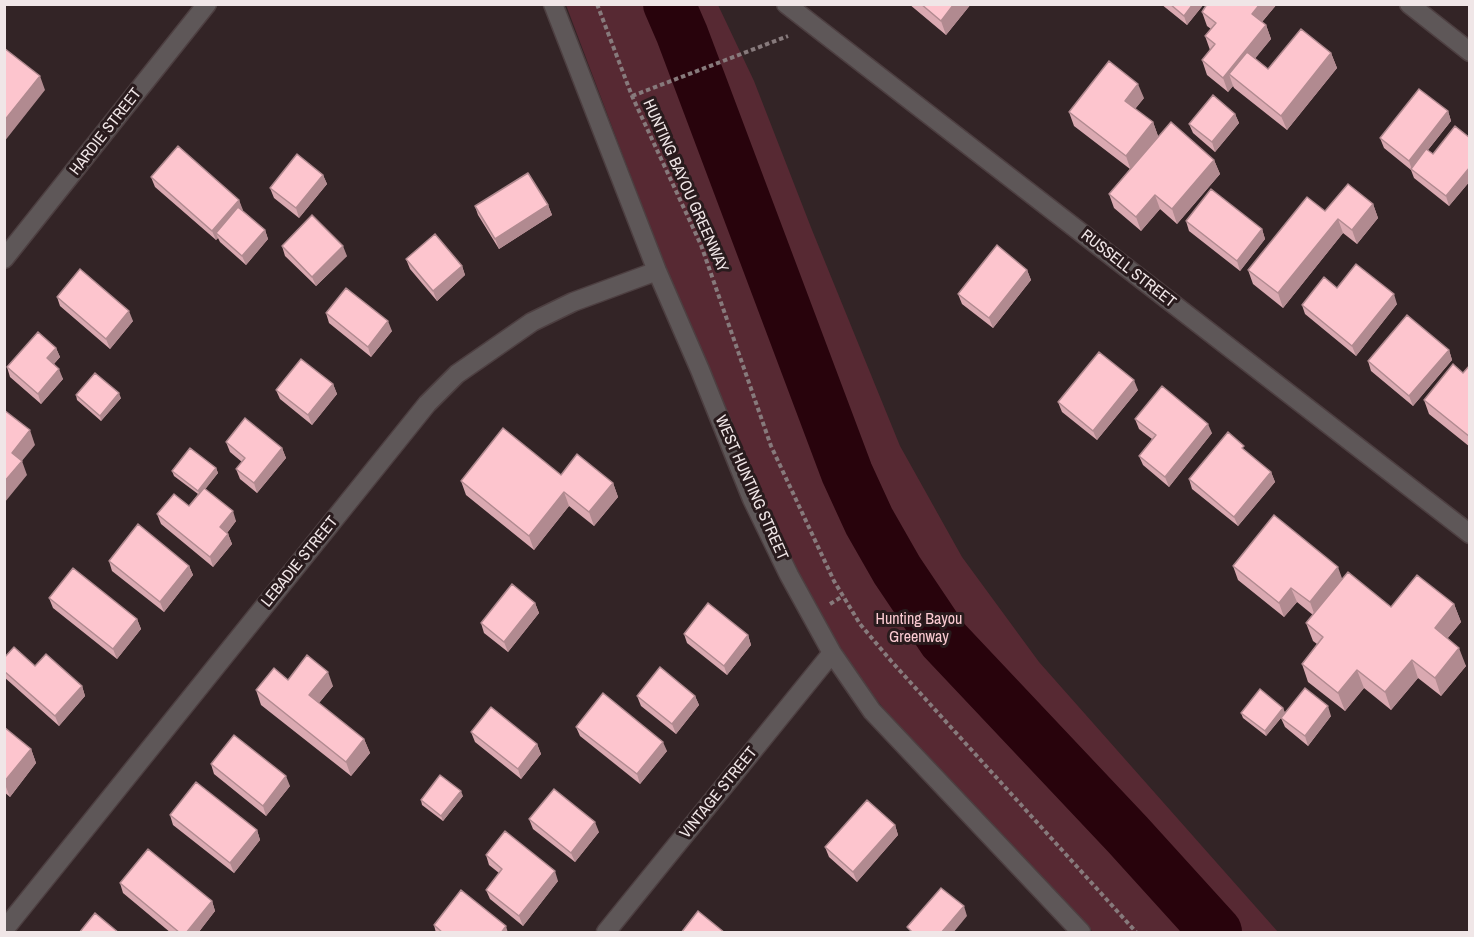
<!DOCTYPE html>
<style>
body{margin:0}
#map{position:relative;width:1474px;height:937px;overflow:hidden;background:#332426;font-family:"Archivo Narrow",sans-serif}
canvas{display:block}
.frame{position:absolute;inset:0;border:6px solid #f0e6e7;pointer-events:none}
</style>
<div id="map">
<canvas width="1474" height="937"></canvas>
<div class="frame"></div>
</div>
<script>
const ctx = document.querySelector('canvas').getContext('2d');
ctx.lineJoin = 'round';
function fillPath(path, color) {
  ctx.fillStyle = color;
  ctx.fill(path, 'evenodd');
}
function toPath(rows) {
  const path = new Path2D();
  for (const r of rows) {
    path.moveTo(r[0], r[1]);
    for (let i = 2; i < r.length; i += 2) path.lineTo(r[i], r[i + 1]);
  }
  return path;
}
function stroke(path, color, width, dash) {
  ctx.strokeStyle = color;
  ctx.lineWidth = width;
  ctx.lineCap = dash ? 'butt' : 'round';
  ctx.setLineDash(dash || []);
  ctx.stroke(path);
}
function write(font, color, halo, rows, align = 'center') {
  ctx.font = font + ' "Archivo Narrow",sans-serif';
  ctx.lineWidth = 6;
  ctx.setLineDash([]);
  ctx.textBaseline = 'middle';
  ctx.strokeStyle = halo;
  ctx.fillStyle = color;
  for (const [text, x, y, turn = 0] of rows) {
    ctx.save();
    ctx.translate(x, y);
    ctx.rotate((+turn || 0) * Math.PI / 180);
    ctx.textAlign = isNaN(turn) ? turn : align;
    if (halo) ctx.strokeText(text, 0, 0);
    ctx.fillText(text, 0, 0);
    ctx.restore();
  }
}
const green = toPath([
 [566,5,718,5,754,81,812,230,900,446,962,557,1039,662,1278,932,1093,932,888,714,854,671,833,637,778,534,670,280]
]);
const river = toPath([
 [669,4,682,34,847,473,869,521,897,570,944,640,1128,835,1216,932]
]);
const path = toPath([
 [597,4,632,96,701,245,771,446,834,581,860,624,892,662,1136,932],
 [632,96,788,36],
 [830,604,843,596]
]);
const minor = toPath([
 [553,4,657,271,700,370,752,499,789,575,832,653,872,711,1081,932],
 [786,4,1470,534],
 [1409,4,1470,52],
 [4,259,207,4],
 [4,930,427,404,457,374,532,322,573,302,657,271],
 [606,932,832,653]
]);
const wall = toPath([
 [909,4,971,4,946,35],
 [1161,4,1204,4,1187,25],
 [1207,4,1277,4,1262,22,1266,25,1271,39,1255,58,1268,69,1331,53,1337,68,1287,130,1234,88,1233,86,1228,92,1207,75,1202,60,1210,50,1205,36,1211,29,1207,26,1202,12],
 [1144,98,1135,109,1153,122,1158,136,1214,160,1220,174,1177,224,1160,209,1141,231,1114,208,1109,194,1130,169,1074,126,1069,112],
 [1448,111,1451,121,1428,150,1433,154,1470,138,1470,181,1449,206,1414,178,1411,170,1384,148,1380,138],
 [1235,114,1239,123,1215,152,1193,133,1189,124],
 [323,175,327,184,299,218,274,198,270,188],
 [151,177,239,200,242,210,265,230,268,239,246,265,220,242,218,238,216,240,155,187],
 [1373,204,1378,218,1357,244,1343,233,1283,308,1253,284,1248,270,1325,211],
 [548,205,552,215,499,249,478,215,475,206],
 [1186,221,1262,229,1265,239,1240,271,1189,231],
 [282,246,347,256,316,286,285,256],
 [406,259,462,266,465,275,437,301,410,269],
 [1027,270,1031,280,993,328,962,304,958,294],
 [1337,288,1397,304,1356,356,1305,314,1302,305],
 [57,297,133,321,110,349,60,306],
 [326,313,392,331,371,357,329,323],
 [56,348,60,357,54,364,63,379,41,404,10,377,7,367],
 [1449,350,1452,360,1413,406,1371,371,1368,361],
 [1470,365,1470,447,1429,414,1424,400,1463,373],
 [333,384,337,394,312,425,280,399,276,390],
 [1138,390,1097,440,1062,412,1058,402],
 [76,395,121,398,101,421,77,400],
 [1135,419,1212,433,1169,487,1143,465,1139,456,1152,439,1139,429],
 [226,442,282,448,286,458,257,493,240,479,236,469,242,462,230,452],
 [216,468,218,473,205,489,236,521,227,533,228,534,232,544,213,567,161,524,157,514,189,506,198,494,174,476,172,471],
 [1271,472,1275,482,1238,526,1192,489,1189,479],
 [561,475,613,483,618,497,594,526,569,506,534,550,466,495,461,481],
 [109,561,189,566,193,575,164,612,112,571],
 [1233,566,1342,578,1391,607,1454,604,1461,622,1447,639,1466,666,1441,696,1418,678,1391,710,1364,688,1345,711,1308,682,1302,664,1317,644,1313,641,1306,623,1313,615,1297,602,1284,617,1238,580],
 [49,598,137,619,141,629,117,659,53,608],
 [535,603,539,613,508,652,484,633,481,623],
 [684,634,748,635,751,645,727,675,687,643],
 [4,658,35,666,82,686,85,696,59,726,4,677],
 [288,680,333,686,319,703,364,739,370,753,351,776,261,705,256,690],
 [637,696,695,696,699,705,676,734,641,706],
 [1283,708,1285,713,1331,716,1308,746,1285,727,1281,718,1266,736,1243,718,1241,713],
 [576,727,667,751,640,784,580,736],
 [4,728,31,749,36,763,10,797,4,792],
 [471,732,537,744,541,754,521,779,475,742],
 [211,764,290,786,266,816,214,774],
 [463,796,443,821,422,805,421,800],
 [170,815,257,830,260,840,234,873,173,825],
 [529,819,599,832,575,862,533,829],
 [895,825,898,835,857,882,829,857,825,847],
 [486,855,558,881,523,926,490,899,486,890,499,873,489,865],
 [120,883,212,901,215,911,198,933,171,933,123,893],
 [434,925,508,933,436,933]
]);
const shadedWall = toPath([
 [954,4,971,4,946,35,941,21],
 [1193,4,1204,4,1187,25,1184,16],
 [1260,4,1277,4,1257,28,1252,14],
 [1266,25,1271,39,1237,81,1229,74,1233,86,1228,92,1223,78],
 [1331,53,1337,68,1287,130,1281,116],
 [40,76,45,90,4,142,4,121],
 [1138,84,1144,98,1130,115,1125,101],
 [1448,111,1451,121,1412,170,1409,161],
 [1235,114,1239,123,1215,152,1212,142],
 [1153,122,1158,136,1131,171,1126,156],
 [1214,160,1220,174,1177,224,1172,209],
 [1470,167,1470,181,1449,206,1446,196],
 [323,175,327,184,299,218,296,208],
 [1155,195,1160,209,1141,231,1136,217],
 [239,200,243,210,220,236,216,233,218,238,216,240,212,231],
 [1373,204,1378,218,1357,244,1352,230],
 [548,205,552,215,499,249,495,239],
 [1338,219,1343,233,1283,308,1278,293],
 [1262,229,1265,239,1240,271,1237,261],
 [265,230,268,239,246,265,242,256],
 [343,246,347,256,316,286,312,277],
 [462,266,465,275,437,301,433,291],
 [1027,270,1031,280,993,328,989,318],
 [1394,294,1397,304,1356,356,1352,346],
 [129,311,133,321,110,349,106,339],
 [388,321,392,331,371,357,368,347],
 [56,348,60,357,50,368,47,358],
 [1449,350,1452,360,1413,406,1409,396],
 [59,369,63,379,41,404,38,394],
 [1134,380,1138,390,1097,440,1093,431],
 [333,384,337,394,312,425,308,415],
 [119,393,121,398,101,421,100,416],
 [1208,424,1212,433,1169,487,1165,477],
 [30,430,35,445,17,467,12,453],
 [282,448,286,458,257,493,254,483],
 [22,461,27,475,5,502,4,482],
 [216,468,218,473,200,496,198,491],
 [1271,472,1275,482,1238,526,1234,517],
 [613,483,618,497,594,526,589,512],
 [564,492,569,506,534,550,529,536],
 [233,511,236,521,224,537,220,527],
 [228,534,232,544,213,567,210,557],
 [189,566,193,575,164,612,160,602],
 [1338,567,1343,581,1315,616,1310,602],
 [1291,588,1297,602,1284,617,1279,603],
 [535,603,539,613,508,652,504,642],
 [1454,604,1461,622,1441,646,1435,628],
 [137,619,141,629,117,659,113,649],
 [748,635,751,645,727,675,724,666],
 [1459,648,1466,666,1441,696,1435,678],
 [1412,660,1418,678,1391,710,1385,692],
 [1357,670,1364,688,1345,711,1338,693],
 [328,672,333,686,314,709,309,695],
 [82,686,85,696,59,726,55,716],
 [695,696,699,705,676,734,672,724],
 [1328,706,1331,716,1308,746,1305,736],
 [1283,708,1285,713,1266,736,1265,731],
 [364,739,370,753,351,776,346,762],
 [663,742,667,751,640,784,637,774],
 [537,744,541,754,521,779,518,769],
 [31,749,36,763,10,797,4,782],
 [286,776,290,786,266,816,263,806],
 [461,791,463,796,443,821,441,816],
 [595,822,599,832,575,862,571,853],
 [895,825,898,835,857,882,853,872],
 [257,830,260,840,234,873,230,863],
 [555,871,558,881,523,926,519,916],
 [212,901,215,911,198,933,186,933],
 [964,906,967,916,953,933,941,933],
 [506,926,508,933,501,933]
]);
const building = toPath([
 [921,4,954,4,941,21,921,4],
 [1170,4,1193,4,1184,16,1170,4],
 [1207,4,1260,4,1252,14,1266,25,1223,78,1202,60,1215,44,1205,36,1216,23,1202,12,1207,4],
 [1301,29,1331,53,1281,116,1229,74,1247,52,1268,69,1301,29],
 [4,48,40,76,4,121,4,48],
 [1109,61,1138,84,1125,101,1153,122,1126,156,1069,112,1109,61],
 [1419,89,1448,111,1409,161,1380,138,1419,89],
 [1213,95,1235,114,1212,142,1189,124,1213,95],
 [1171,122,1214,160,1172,209,1155,195,1136,217,1109,194,1171,122],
 [1455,126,1470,138,1470,167,1446,196,1411,169,1426,149,1433,154,1455,126],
 [178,146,239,200,212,231,151,177,178,146],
 [297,154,323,175,296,208,270,188,297,154],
 [528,173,548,205,495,239,475,206,528,173],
 [1348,184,1373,204,1352,230,1338,219,1278,293,1248,270,1307,197,1325,211,1348,184],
 [1211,189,1262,229,1237,261,1186,221,1211,189],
 [238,207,265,230,242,256,216,233,238,207],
 [312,215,343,246,312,277,282,246,312,215],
 [435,234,462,266,433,291,406,259,435,234],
 [997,245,1027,270,989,318,958,294,997,245],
 [1356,264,1394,294,1352,346,1302,305,1324,277,1337,288,1356,264],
 [80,269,129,311,106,339,57,297,80,269],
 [346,288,388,321,368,347,326,313,346,288],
 [1407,315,1449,350,1409,396,1368,361,1407,315],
 [38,332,56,348,47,358,59,369,38,394,7,367,38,332],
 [1099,352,1134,380,1093,431,1058,402,1099,352],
 [301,359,333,384,308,415,276,390,301,359],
 [1453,364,1463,373,1470,365,1470,437,1424,400,1453,364],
 [95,373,119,393,100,416,76,395,95,373],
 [1162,386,1208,424,1165,477,1139,456,1156,435,1135,419,1162,386],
 [4,410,30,430,12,453,22,461,4,482,4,410],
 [245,418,282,448,254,483,236,469,245,458,226,442,245,418],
 [503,428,561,475,577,454,613,483,589,512,564,492,529,536,461,481,503,428],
 [1228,432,1244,446,1242,448,1271,472,1234,517,1189,479,1228,432],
 [190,448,216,468,198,491,172,471,190,448],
 [204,488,233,511,220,527,228,534,210,557,157,514,174,494,189,506,204,488],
 [1274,515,1338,567,1310,602,1291,588,1279,603,1233,566,1274,515],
 [138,524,189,566,160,602,109,561,138,524],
 [73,568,137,619,113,649,49,598,73,568],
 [1348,572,1391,607,1417,575,1454,604,1435,628,1459,648,1435,678,1412,660,1385,692,1357,670,1338,693,1302,664,1323,637,1306,623,1348,572],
 [512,584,535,603,504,642,481,623,512,584],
 [708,603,748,635,724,666,684,634,708,603],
 [14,647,35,666,46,654,82,686,55,716,4,671,4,658,14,647],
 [307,655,328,672,309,695,364,739,346,762,256,690,274,668,288,680,307,655],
 [660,667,695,696,672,724,637,696,660,667],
 [1305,688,1328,706,1305,736,1281,718,1305,688],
 [1260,689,1283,708,1265,731,1241,713,1260,689],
 [603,693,663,742,637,774,576,727,603,693],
 [491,707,537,744,518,769,471,732,491,707],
 [4,727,31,749,4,782,4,727],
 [234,735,286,776,263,806,211,764,234,735],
 [440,775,461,791,441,816,421,800,440,775],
 [196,782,257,830,230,863,170,815,196,782],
 [554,789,595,822,571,853,529,819,554,789],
 [867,800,895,825,853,872,825,847,867,800],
 [505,831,555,871,519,916,486,890,502,869,486,855,505,831],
 [148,849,212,901,186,933,180,933,120,883,148,849],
 [941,888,964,906,941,933,913,933,907,927,941,888],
 [461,890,506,926,501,933,443,933,434,925,461,890],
 [698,911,725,933,681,933,698,911],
 [95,913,119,933,79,933,95,913]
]);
const streetNames = [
 ["HARDIE STREET",106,132,-52],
 ["HUNTING BAYOU GREENWAY",685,186,66],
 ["RUSSELL STREET",1128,269,38],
 ["WEST HUNTING STREET",751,488,66],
 ["LEBADIE STREET",300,562,-51],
 ["VINTAGE STREET",719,793,-51]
];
const parkNames = [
 ["Hunting Bayou",919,620],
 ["Greenway",919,638]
];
fillPath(green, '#572933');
stroke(river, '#28030c', 52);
stroke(minor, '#4d3f41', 21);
stroke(path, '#877a7c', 4, [4.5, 3]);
stroke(minor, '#5e5758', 18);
fillPath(wall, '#daa9b1');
fillPath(shadedWall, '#b18a90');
fillPath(building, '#fdc5ce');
stroke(building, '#b18a90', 1.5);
write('16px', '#f0e6e7', '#291b1d', streetNames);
write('16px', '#facad1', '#291b1d', parkNames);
</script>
